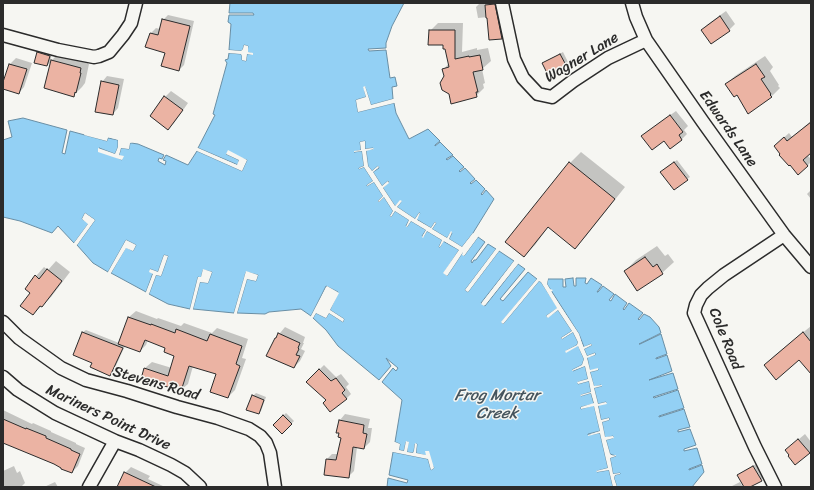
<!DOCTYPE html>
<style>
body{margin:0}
#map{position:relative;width:814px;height:490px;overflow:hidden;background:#f6f6f2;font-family:Sriracha,sans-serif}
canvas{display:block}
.frame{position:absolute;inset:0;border:4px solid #2b2b2b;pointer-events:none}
</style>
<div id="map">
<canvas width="814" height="490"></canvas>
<div class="frame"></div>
</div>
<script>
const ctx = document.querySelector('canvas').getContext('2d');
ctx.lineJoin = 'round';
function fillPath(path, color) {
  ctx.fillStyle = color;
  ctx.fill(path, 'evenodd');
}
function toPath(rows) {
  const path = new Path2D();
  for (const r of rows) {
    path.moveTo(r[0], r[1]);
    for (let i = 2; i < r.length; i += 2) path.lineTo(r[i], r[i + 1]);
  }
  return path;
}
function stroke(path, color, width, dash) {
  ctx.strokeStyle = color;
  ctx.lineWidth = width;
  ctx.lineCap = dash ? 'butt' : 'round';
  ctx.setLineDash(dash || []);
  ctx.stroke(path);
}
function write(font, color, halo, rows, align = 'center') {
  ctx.font = font + ' Sriracha,sans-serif';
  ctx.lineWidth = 3;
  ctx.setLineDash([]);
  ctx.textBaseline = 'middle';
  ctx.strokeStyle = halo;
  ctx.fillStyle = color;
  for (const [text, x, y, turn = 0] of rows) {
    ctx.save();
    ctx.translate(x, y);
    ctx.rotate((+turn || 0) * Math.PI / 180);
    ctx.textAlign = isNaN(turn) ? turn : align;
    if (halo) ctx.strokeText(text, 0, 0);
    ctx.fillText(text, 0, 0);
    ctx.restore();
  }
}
const water = toPath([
 [230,3,404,3,392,26,386,43,386,48,368,49,369,51,386,50,390,78,395,77,397,86,392,87,393,99,371,105,365,87,364,87,366,97,356,100,358,112,394,103,396,113,409,139,428,129,440,141,435,145,435,146,440,142,453,155,446,159,447,160,453,156,464,167,459,171,460,172,465,168,475,179,470,183,471,184,476,180,485,189,481,194,482,195,486,190,494,199,473,233,462,247,449,239,452,233,451,232,447,238,432,229,436,223,435,222,431,228,416,219,420,213,419,213,415,219,397,207,401,202,401,201,395,206,383,188,389,182,388,181,382,186,373,172,379,168,378,166,372,171,368,166,366,150,373,149,373,148,365,149,365,141,360,142,361,150,354,152,362,151,364,166,359,168,359,169,364,167,373,181,367,185,367,186,374,182,383,196,378,201,379,202,384,197,393,211,390,216,391,217,395,211,409,220,406,226,407,227,411,221,426,230,422,236,423,237,427,231,442,240,439,247,440,247,443,241,459,250,444,273,447,276,463,252,464,256,478,237,485,242,471,261,472,263,474,260,476,260,488,244,496,249,465,290,468,292,499,251,514,261,481,303,485,306,518,264,525,269,500,299,503,301,528,272,537,279,502,322,503,324,539,281,541,282,558,308,546,316,548,317,558,310,572,331,561,338,562,339,573,332,578,342,577,345,566,351,566,352,578,345,584,359,582,365,572,370,573,371,585,366,588,379,578,382,578,384,589,381,591,392,581,395,581,396,591,393,594,404,581,407,581,409,594,405,600,431,588,434,588,435,600,433,608,468,597,471,597,472,609,470,613,487,387,487,388,478,407,483,408,480,389,475,393,452,428,459,431,470,434,468,427,456,416,453,417,444,415,444,414,451,413,453,407,452,408,442,406,442,404,451,399,450,400,444,395,442,402,400,382,382,393,368,396,371,398,368,386,358,391,366,379,380,338,346,326,330,313,318,316,313,326,318,329,313,343,322,344,319,330,310,338,292,326,286,311,316,301,309,269,312,265,314,237,313,247,279,256,281,258,275,246,272,234,313,193,309,200,282,208,283,212,272,203,270,201,278,198,277,190,309,168,304,149,294,156,275,161,276,168,256,164,255,158,272,150,269,153,273,146,292,111,273,126,247,133,251,136,245,126,240,108,272,93,263,77,245,95,220,85,213,82,219,89,223,74,243,58,226,52,233,20,221,3,217,3,140,12,137,8,121,23,118,67,130,62,153,65,154,70,131,107,141,108,138,118,140,118,147,115,154,99,148,122,160,119,155,121,148,129,149,130,143,131,143,138,144,164,155,162,159,159,158,158,161,165,165,166,161,163,160,166,155,188,165,197,151,242,171,247,160,226,154,239,160,238,165,198,148,215,115,213,114,227,63,225,60,228,59,229,53,241,54,242,56,242,60,246,61,247,54,253,54,247,52,248,46,244,45,243,49,241,51,229,50,231,24,228,22,229,15,254,15,253,13,229,13,230,3],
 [573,278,574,286,576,286,576,278,586,278,585,283,587,284,591,278,602,285,597,292,598,292,603,286,614,294,609,300,611,301,615,294,627,303,623,309,624,310,629,303,643,313,638,319,639,320,644,314,650,317,659,327,661,333,639,344,640,344,661,334,667,354,656,358,656,359,667,355,672,371,649,380,673,373,678,389,653,397,654,398,678,390,684,408,659,416,659,417,684,409,690,427,678,430,678,432,690,429,696,445,684,449,684,451,697,448,702,464,689,469,689,470,702,465,704,472,692,487,617,487,614,478,615,475,620,474,620,473,613,474,610,458,616,456,610,454,606,440,613,438,613,436,605,438,602,422,609,420,609,418,601,420,598,405,606,403,606,402,598,404,594,388,602,386,601,385,594,387,590,372,598,370,598,369,590,371,587,357,595,355,595,353,587,356,584,349,592,345,591,344,584,347,579,334,547,284,548,279,563,279,563,287,566,287,565,279,573,278]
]);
const pier = toPath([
 [244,45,248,46,248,52,253,53,253,55,247,54,246,61,242,60,242,56,241,54,229,53,229,50,241,51,243,49],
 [365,86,371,105,393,99,394,103,358,112,356,100,366,97,363,87],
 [85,133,106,138,108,136,118,138,120,139,120,146,127,147,128,142,133,141,133,142,130,143,129,149,121,148,119,155,124,156,122,160,98,152,98,148,115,154,118,147,118,140,108,137,107,141,84,135],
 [365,141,365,149,373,148,374,149,366,151,368,166,372,171,378,166,379,167,373,172,382,186,388,181,389,183,383,188,395,206,400,200,402,201,397,207,415,219,419,213,420,213,417,220,431,228,435,222,436,223,432,229,447,238,451,231,452,232,449,239,462,247,473,233,474,234,464,248,462,249,395,209,367,166,363,143,362,143,366,167,395,209,460,249,461,250,465,251,476,236,478,237,464,256,462,255,463,252,447,276,443,273,459,250,444,241,440,247,439,247,442,240,427,231,423,238,422,237,426,230,411,221,407,227,406,227,409,220,395,211,391,217,390,216,393,211,384,197,379,202,378,201,383,196,374,182,367,186,367,185,373,181,364,167,359,169,359,168,364,166,362,151,354,152,354,151,361,150,360,142],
 [198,148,237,165,239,160,226,154,228,150,247,160,242,171,197,151],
 [85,213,95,220,77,245,74,243,88,224,82,219],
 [126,240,136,245,133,251,126,248,111,273,108,272],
 [496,249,498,250,483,269,498,250,499,251,468,292,465,290],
 [164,255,168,256,161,276,156,275,149,294,146,292,153,274,149,272,150,269,158,272],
 [514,261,516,262,484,304,516,263,518,264,484,306,481,304],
 [203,269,212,272,208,283,200,282,193,309,190,309,198,277,201,277],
 [246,271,258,275,256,281,247,279,237,313,234,313],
 [537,279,542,280,545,285,546,279,548,279,547,284,550,289,553,290,551,292,579,334,583,347,591,344,592,345,584,349,587,356,595,353,595,355,587,358,590,370,598,368,598,370,590,372,594,386,602,385,602,386,594,388,598,404,606,402,607,404,598,406,601,420,609,418,609,420,602,422,605,437,613,436,614,438,606,440,610,454,612,456,616,455,616,456,610,458,613,474,620,473,620,474,615,475,614,478,617,487,613,487,609,470,597,472,596,471,608,468,600,433,588,436,588,435,600,431,594,406,581,409,581,407,594,403,591,393,581,396,580,395,591,392,589,381,578,384,577,382,588,379,585,366,572,371,572,370,582,365,584,359,578,346,566,353,565,351,577,345,578,342,573,332,562,339,561,338,572,331,558,310,548,318,546,316,557,308,541,282,539,281,503,324,501,322],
 [327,286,339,293,330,310,344,319,343,322,329,313,326,318,316,313,313,318,311,316],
 [327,288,336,293,328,309,328,311,325,316,316,311],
 [406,441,409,442,407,452,413,453,414,451,415,443,417,444,416,452,416,453,426,455,425,451,429,451,434,468,431,470,428,459,393,452,393,450,398,451,398,445,394,444,395,442,400,444,399,450,404,451]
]);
const shadow = toPath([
 [488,3,497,3,504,35,502,38,488,17,478,18,476,7,479,4],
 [726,11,735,24,729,30,711,42,702,30,708,24],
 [168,15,194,21,184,65,179,70,151,33,156,28,160,29,163,20],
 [438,23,463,23,462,52,477,48,477,50,488,48,491,61,482,69,485,83,483,84,484,88,476,96,446,76,444,69,449,63,444,44,430,31],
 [41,50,52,53,50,63,47,65,38,53],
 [61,51,90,59,88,64,89,64,85,83,82,87,74,95,45,88,52,60],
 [563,52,569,64,567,67,543,63,546,61],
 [765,56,773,67,770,71,779,85,778,86,780,88,771,97,726,84,735,76],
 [16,58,32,63,24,87,19,93,3,88,3,85,10,64],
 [107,76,124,79,118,108,113,114,102,82],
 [171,91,188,103,174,123,168,129,151,116,165,97],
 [676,111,688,126,684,130,687,134,682,139,670,148,664,139,648,131],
 [811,121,811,141,807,155,811,159,811,162,807,166,780,141,789,133,792,137],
 [581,152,625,187,586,236,575,247,549,226,535,245,524,256,570,163],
 [677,160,690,177,687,179,664,169],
 [811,190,811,199,807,194],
 [657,246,665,256,668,254,674,262,662,273,625,271,636,260],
 [56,261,70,272,51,297,33,314,36,276,44,267,48,270],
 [136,311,157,319,158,318,181,326,184,323,212,333,217,328,248,339,242,358,246,359,235,390,228,397,218,373,193,366,188,384,181,390,142,379,145,368,152,362,172,368,176,355,167,348,148,340,146,345,140,351,125,346,113,372,110,375,93,362,83,332,86,330,119,343,129,317],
 [811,326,811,373,800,359,765,365,774,356],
 [285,327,305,337,303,343,304,343,301,349,305,351,300,361,294,367,276,338],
 [324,365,336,377,341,374,349,384,346,387,351,394,346,399,327,400,307,382],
 [256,393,266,397,261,411,258,413,253,396],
 [3,410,32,424,33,423,51,431,51,432,76,443,76,444,85,448,78,466,72,472,3,441],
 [286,413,294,421,282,433,274,425],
 [345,414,370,419,368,428,372,428,370,442,364,448,357,447,354,471,348,477,327,459,332,454,338,454,342,437,340,432,337,432,340,420],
 [805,434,811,442,811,451,795,463,792,445],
 [756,464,764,477,761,480,748,487,743,487,744,486,741,473],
 [14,466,17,473,20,471,25,483,21,487,3,487,3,471],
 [131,467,150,476,148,479,165,487,118,487,125,473],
 [55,482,58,487,44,487],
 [740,482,743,487,730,487]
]);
const building = toPath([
 [495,4,502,39,489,40,487,18,486,18,485,5,495,4],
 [720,16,730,31,711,44,701,30,720,16],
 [162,19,190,26,179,71,161,66,165,53,145,47,150,33,158,35,162,19],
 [429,30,455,30,455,59,469,56,469,57,480,55,483,70,473,72,478,92,476,92,477,97,451,104,449,94,442,90,440,83,444,76,442,69,449,67,445,49,443,49,443,45,428,45,429,30],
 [37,52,50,56,47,66,34,63,37,52],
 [560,54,567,67,549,77,542,63,560,54],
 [51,60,81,68,80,73,81,73,76,93,75,92,74,97,44,88,51,60],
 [9,64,27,69,19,94,3,89,3,82,9,64],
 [756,64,765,77,761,79,771,94,770,95,772,97,748,114,737,95,734,97,725,84,756,64],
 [101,81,119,85,113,115,95,112,101,81],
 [164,96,183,110,168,130,150,116,164,96],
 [670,115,683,132,679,135,682,140,670,149,664,141,652,150,641,136,670,115],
 [811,122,811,153,803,160,808,166,798,175,790,165,789,166,779,155,780,154,774,146,784,137,787,141,811,122],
 [569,162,615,199,575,249,548,227,524,257,505,242,569,162],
 [674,162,688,180,674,190,660,172,674,162],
 [645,257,653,267,657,264,663,274,637,291,624,271,645,257],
 [47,269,62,281,42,307,40,306,33,315,20,306,30,293,25,289,35,275,39,279,47,269],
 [128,317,151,325,151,324,175,333,176,329,207,341,210,334,242,346,236,364,240,366,228,398,210,392,216,374,189,366,181,391,141,379,144,368,168,376,174,356,164,352,165,348,145,340,140,352,118,344,128,317],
 [82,332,123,348,110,376,90,367,92,363,73,355,82,332],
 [803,332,811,342,811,374,799,360,776,380,764,365,803,332],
 [278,333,300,343,298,348,299,349,296,355,300,356,294,368,266,356,275,338,276,338,278,333],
 [319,369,331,381,336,378,345,390,342,393,347,399,330,412,323,403,326,400,306,382,319,369],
 [252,395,264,400,259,414,246,410,252,395],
 [283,415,292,424,282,434,273,425,283,415],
 [3,419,26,429,26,428,46,436,46,438,71,449,71,450,80,454,72,473,61,469,61,468,54,464,3,443,3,419],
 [339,420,364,425,363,433,367,434,364,449,353,447,349,478,324,475,326,459,336,460,341,438,338,437,339,433,336,433,339,420],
 [798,439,810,453,795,465,788,456,789,455,785,450,798,439],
 [753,466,762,481,750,487,744,487,737,475,753,466],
 [124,472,156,487,117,487,124,472]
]);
const street = toPath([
 [502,3,514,59,523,78,538,94,552,97,573,81,608,58,646,40],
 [632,3,636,17,646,40,703,122,784,235,811,267],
 [3,35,58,50,94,57,99,56,109,52,123,35,131,23,136,3],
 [3,322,19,338,61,368,86,380,127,391,177,407,218,418,249,429,260,436,266,443,270,453,275,487],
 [3,377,18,390,55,413,115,441,139,450,171,465,185,473,200,487],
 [89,487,115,441],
 [775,487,755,447,694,313,696,305,701,295,708,288,724,275,784,235]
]);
const streetNames = [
 ["Wagner Lane",582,58,-31],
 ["Edwards Lane",728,129,55],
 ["Cole Road",725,339,68],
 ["Stevens Road",156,384,16],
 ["Mariners Point Drive",108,418,25]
];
const waterNames = [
 ["Frog Mortar",497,396],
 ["Creek",497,414]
];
fillPath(water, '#93d0f4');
stroke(water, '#698ea4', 1);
fillPath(pier, '#f6f6f2');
fillPath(shadow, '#0003');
fillPath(building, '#ebb3a3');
stroke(building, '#2b2b2b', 1);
stroke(street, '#2b2b2b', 15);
stroke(street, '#f6f6f2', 12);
write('15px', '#2b2b2b', '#f6f6f2', streetNames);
write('italic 16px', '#45545d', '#f6f6f2', waterNames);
</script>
